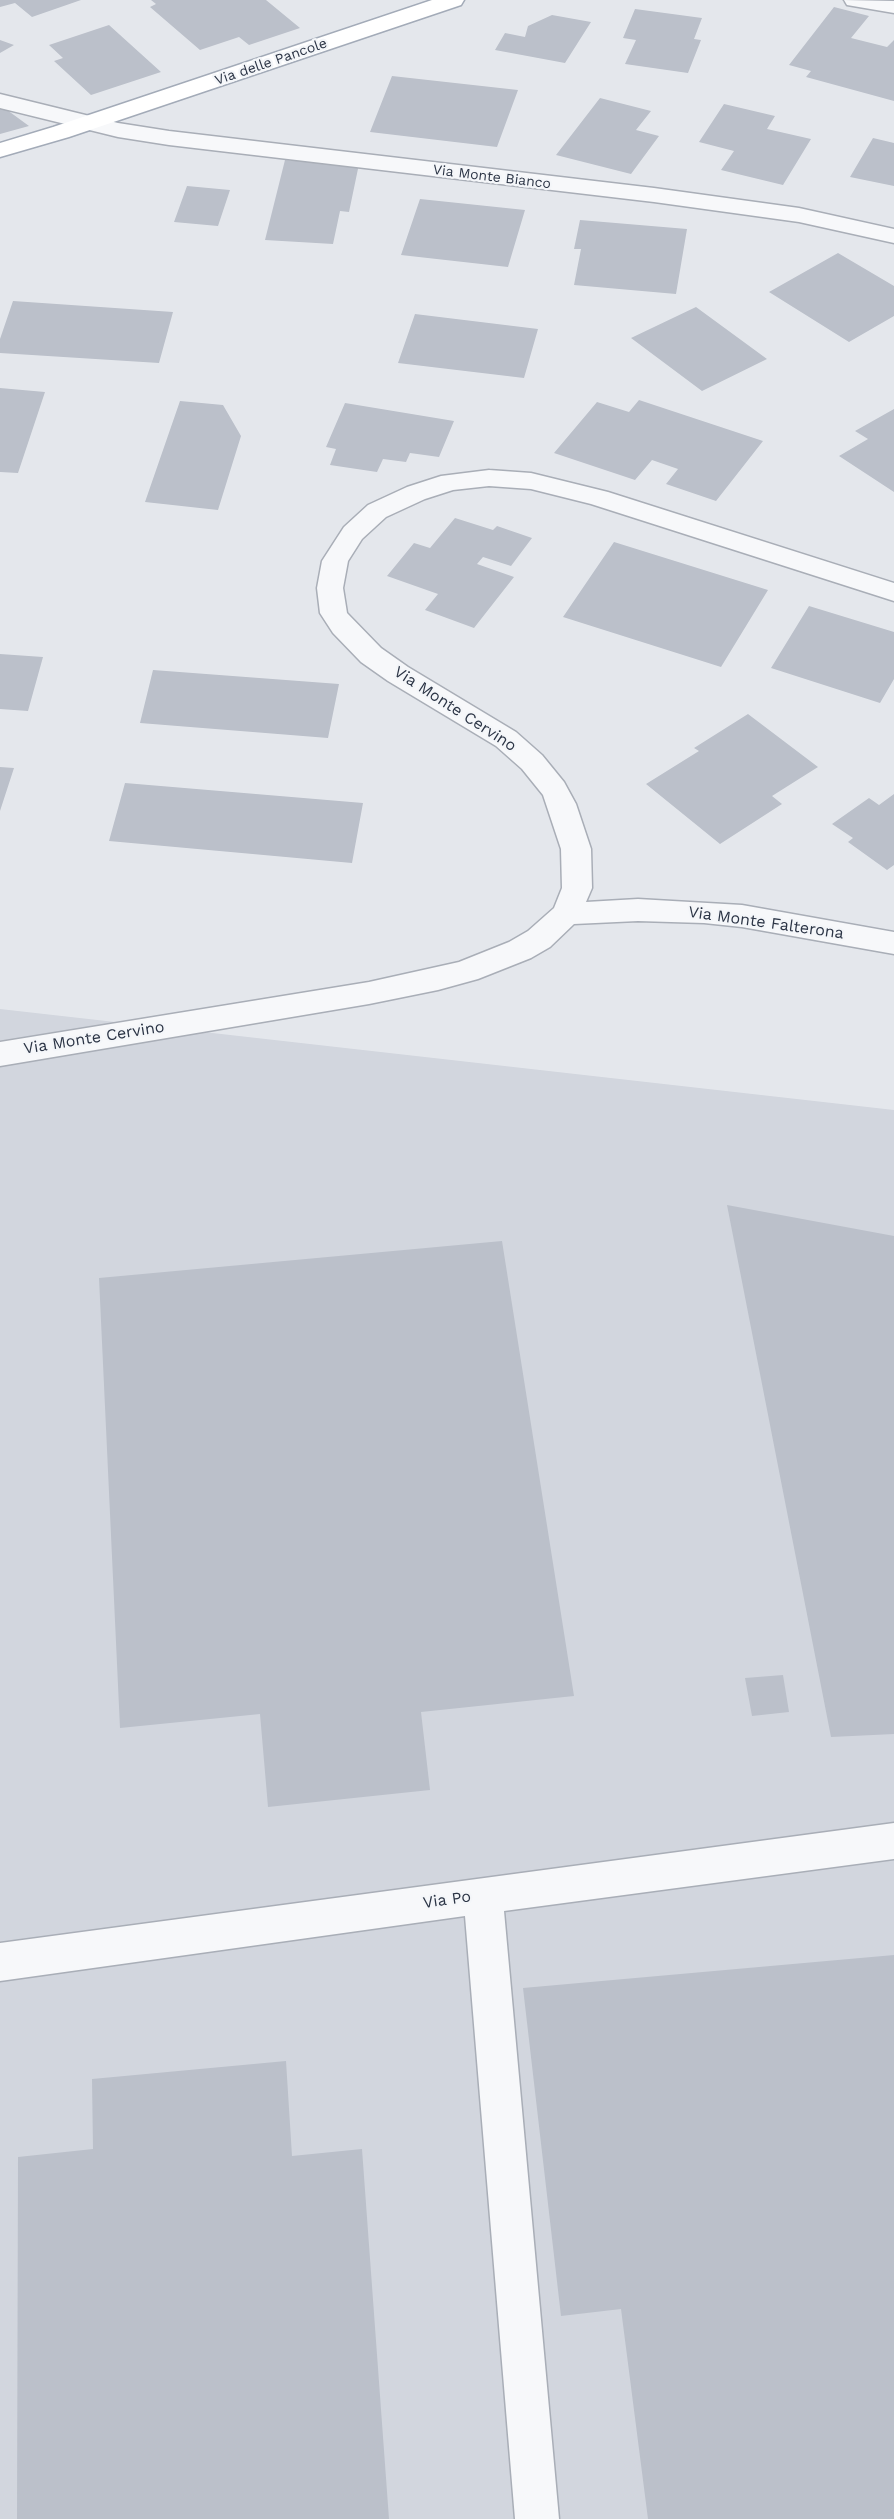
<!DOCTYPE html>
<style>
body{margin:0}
canvas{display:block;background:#e4e7ec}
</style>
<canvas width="894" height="2519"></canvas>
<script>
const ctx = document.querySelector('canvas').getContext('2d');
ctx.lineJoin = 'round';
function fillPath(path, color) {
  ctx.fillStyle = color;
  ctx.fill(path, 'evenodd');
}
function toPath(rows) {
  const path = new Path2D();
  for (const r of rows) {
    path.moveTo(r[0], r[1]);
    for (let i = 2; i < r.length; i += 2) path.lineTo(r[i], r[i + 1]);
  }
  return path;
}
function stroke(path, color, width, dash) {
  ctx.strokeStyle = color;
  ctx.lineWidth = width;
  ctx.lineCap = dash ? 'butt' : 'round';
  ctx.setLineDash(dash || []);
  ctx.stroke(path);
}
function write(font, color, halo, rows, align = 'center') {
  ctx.font = font + ' "Work Sans",sans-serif';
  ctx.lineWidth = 4.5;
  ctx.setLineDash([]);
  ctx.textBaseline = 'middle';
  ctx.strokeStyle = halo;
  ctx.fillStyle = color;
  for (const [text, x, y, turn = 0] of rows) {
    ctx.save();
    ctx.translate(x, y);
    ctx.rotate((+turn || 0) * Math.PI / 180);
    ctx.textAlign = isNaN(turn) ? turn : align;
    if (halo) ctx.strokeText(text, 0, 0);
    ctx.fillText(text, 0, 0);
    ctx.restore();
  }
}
const built = toPath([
 [0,1009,894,1110,894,2519,0,2519]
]);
const building = toPath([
 [0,0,81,0,32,17,15,3,0,7],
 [151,0,266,0,300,28,249,45,239,37,200,50,150,7,156,4],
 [834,7,869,16,851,38,887,47,894,40,894,101,806,77,811,71,789,65],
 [635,9,702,18,694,39,701,40,688,73,625,64,636,40,623,38],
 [552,15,591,22,565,63,495,50,505,33,525,37,528,26],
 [109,25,161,72,91,95,54,61,63,58,49,45],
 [0,40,14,45,0,53],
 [392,76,518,90,497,147,370,132],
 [600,98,651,111,636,130,659,136,631,174,556,155],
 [724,104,775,116,767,129,811,139,783,185,721,170,734,151,699,142],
 [3,107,29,126,0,134,0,108],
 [873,138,894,143,894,186,850,177],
 [285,160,359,164,349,212,340,211,333,244,265,240],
 [187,186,230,190,218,226,174,222],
 [420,199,525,210,508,267,401,255],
 [580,220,687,229,676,294,574,285,581,249,574,249],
 [838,253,894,286,894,316,849,342,769,292],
 [13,301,173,312,159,363,0,353,0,339],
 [696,307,767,359,702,391,631,338],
 [415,314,538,329,524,378,398,363],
 [0,388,45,392,18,473,0,472],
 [639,400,763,441,716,501,666,484,678,469,652,460,635,480,554,453,597,402,629,412],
 [180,401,223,405,241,436,218,510,145,502],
 [345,403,454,421,439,457,410,453,406,462,383,459,377,472,330,465,336,449,326,447],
 [894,409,894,492,839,456,868,439,855,431],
 [455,518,493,530,497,526,532,538,511,566,483,557,477,564,514,577,474,628,425,610,438,594,387,576,414,543,430,548],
 [614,542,768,590,721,667,563,617],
 [809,606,894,632,894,679,880,703,771,668],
 [0,654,43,657,28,711,0,709],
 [153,670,339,684,328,738,140,723],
 [748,714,818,767,772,796,782,804,720,844,646,784,699,751,694,748],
 [0,767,14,768,0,811],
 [125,783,363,803,352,863,109,841],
 [894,794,894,865,887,870,848,842,853,838,832,824,869,798,879,805],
 [727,1205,894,1236,894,1734,831,1737],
 [502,1241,574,1696,421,1712,430,1790,268,1807,260,1714,120,1728,99,1278],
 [783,1675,789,1712,752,1716,745,1678],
 [894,1955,894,2519,648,2519,621,2309,561,2316,523,1988],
 [286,2061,292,2156,362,2149,389,2519,17,2519,18,2157,93,2149,92,2079]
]);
const minor = toPath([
 [844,0,894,1,894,13,847,5,844,0],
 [0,94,118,123,169,131,654,188,799,208,894,229,894,243,799,222,654,202,169,145,118,137,0,108,0,94],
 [489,470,531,473,608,492,894,583,894,601,591,504,531,489,489,486,453,490,425,499,386,517,362,539,348,561,343,588,347,613,381,648,408,667,516,732,542,755,564,782,576,804,591,849,592,888,586,902,638,899,742,905,894,932,894,954,742,927,704,923,638,921,574,924,550,947,531,958,478,979,438,990,369,1004,0,1066,0,1042,369,982,459,962,509,942,528,931,554,908,562,888,561,849,543,795,522,769,496,746,388,681,361,662,333,633,320,613,317,588,322,561,344,527,368,505,407,487,441,476,489,470],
 [894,1823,894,1859,504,1911,559,2519,515,2519,465,1916,0,1981,0,1943,894,1823]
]);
const major = toPath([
 [432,0,464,0,461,5,69,137,0,157,0,143,53,127,432,0]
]);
const farStreetnames = [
 ["Via delle Pancole",271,62,-19],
 ["Via Monte Bianco",492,177,7]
];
const streetNames = [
 ["Via Monte Cervino",455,709,33],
 ["Via Monte Falterona",766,923,8],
 ["Via Monte Cervino",94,1038,-9],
 ["Via Po",447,1900,-8]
];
fillPath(built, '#d2d6de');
fillPath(building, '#bbc0ca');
stroke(minor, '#a9aeb7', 3);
stroke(major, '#a3abb8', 3);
fillPath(minor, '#f7f8fa');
fillPath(major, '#fff');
write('14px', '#2b3445', '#f4f6f9', farStreetnames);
write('16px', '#2b3445', '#f4f6f9', streetNames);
</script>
